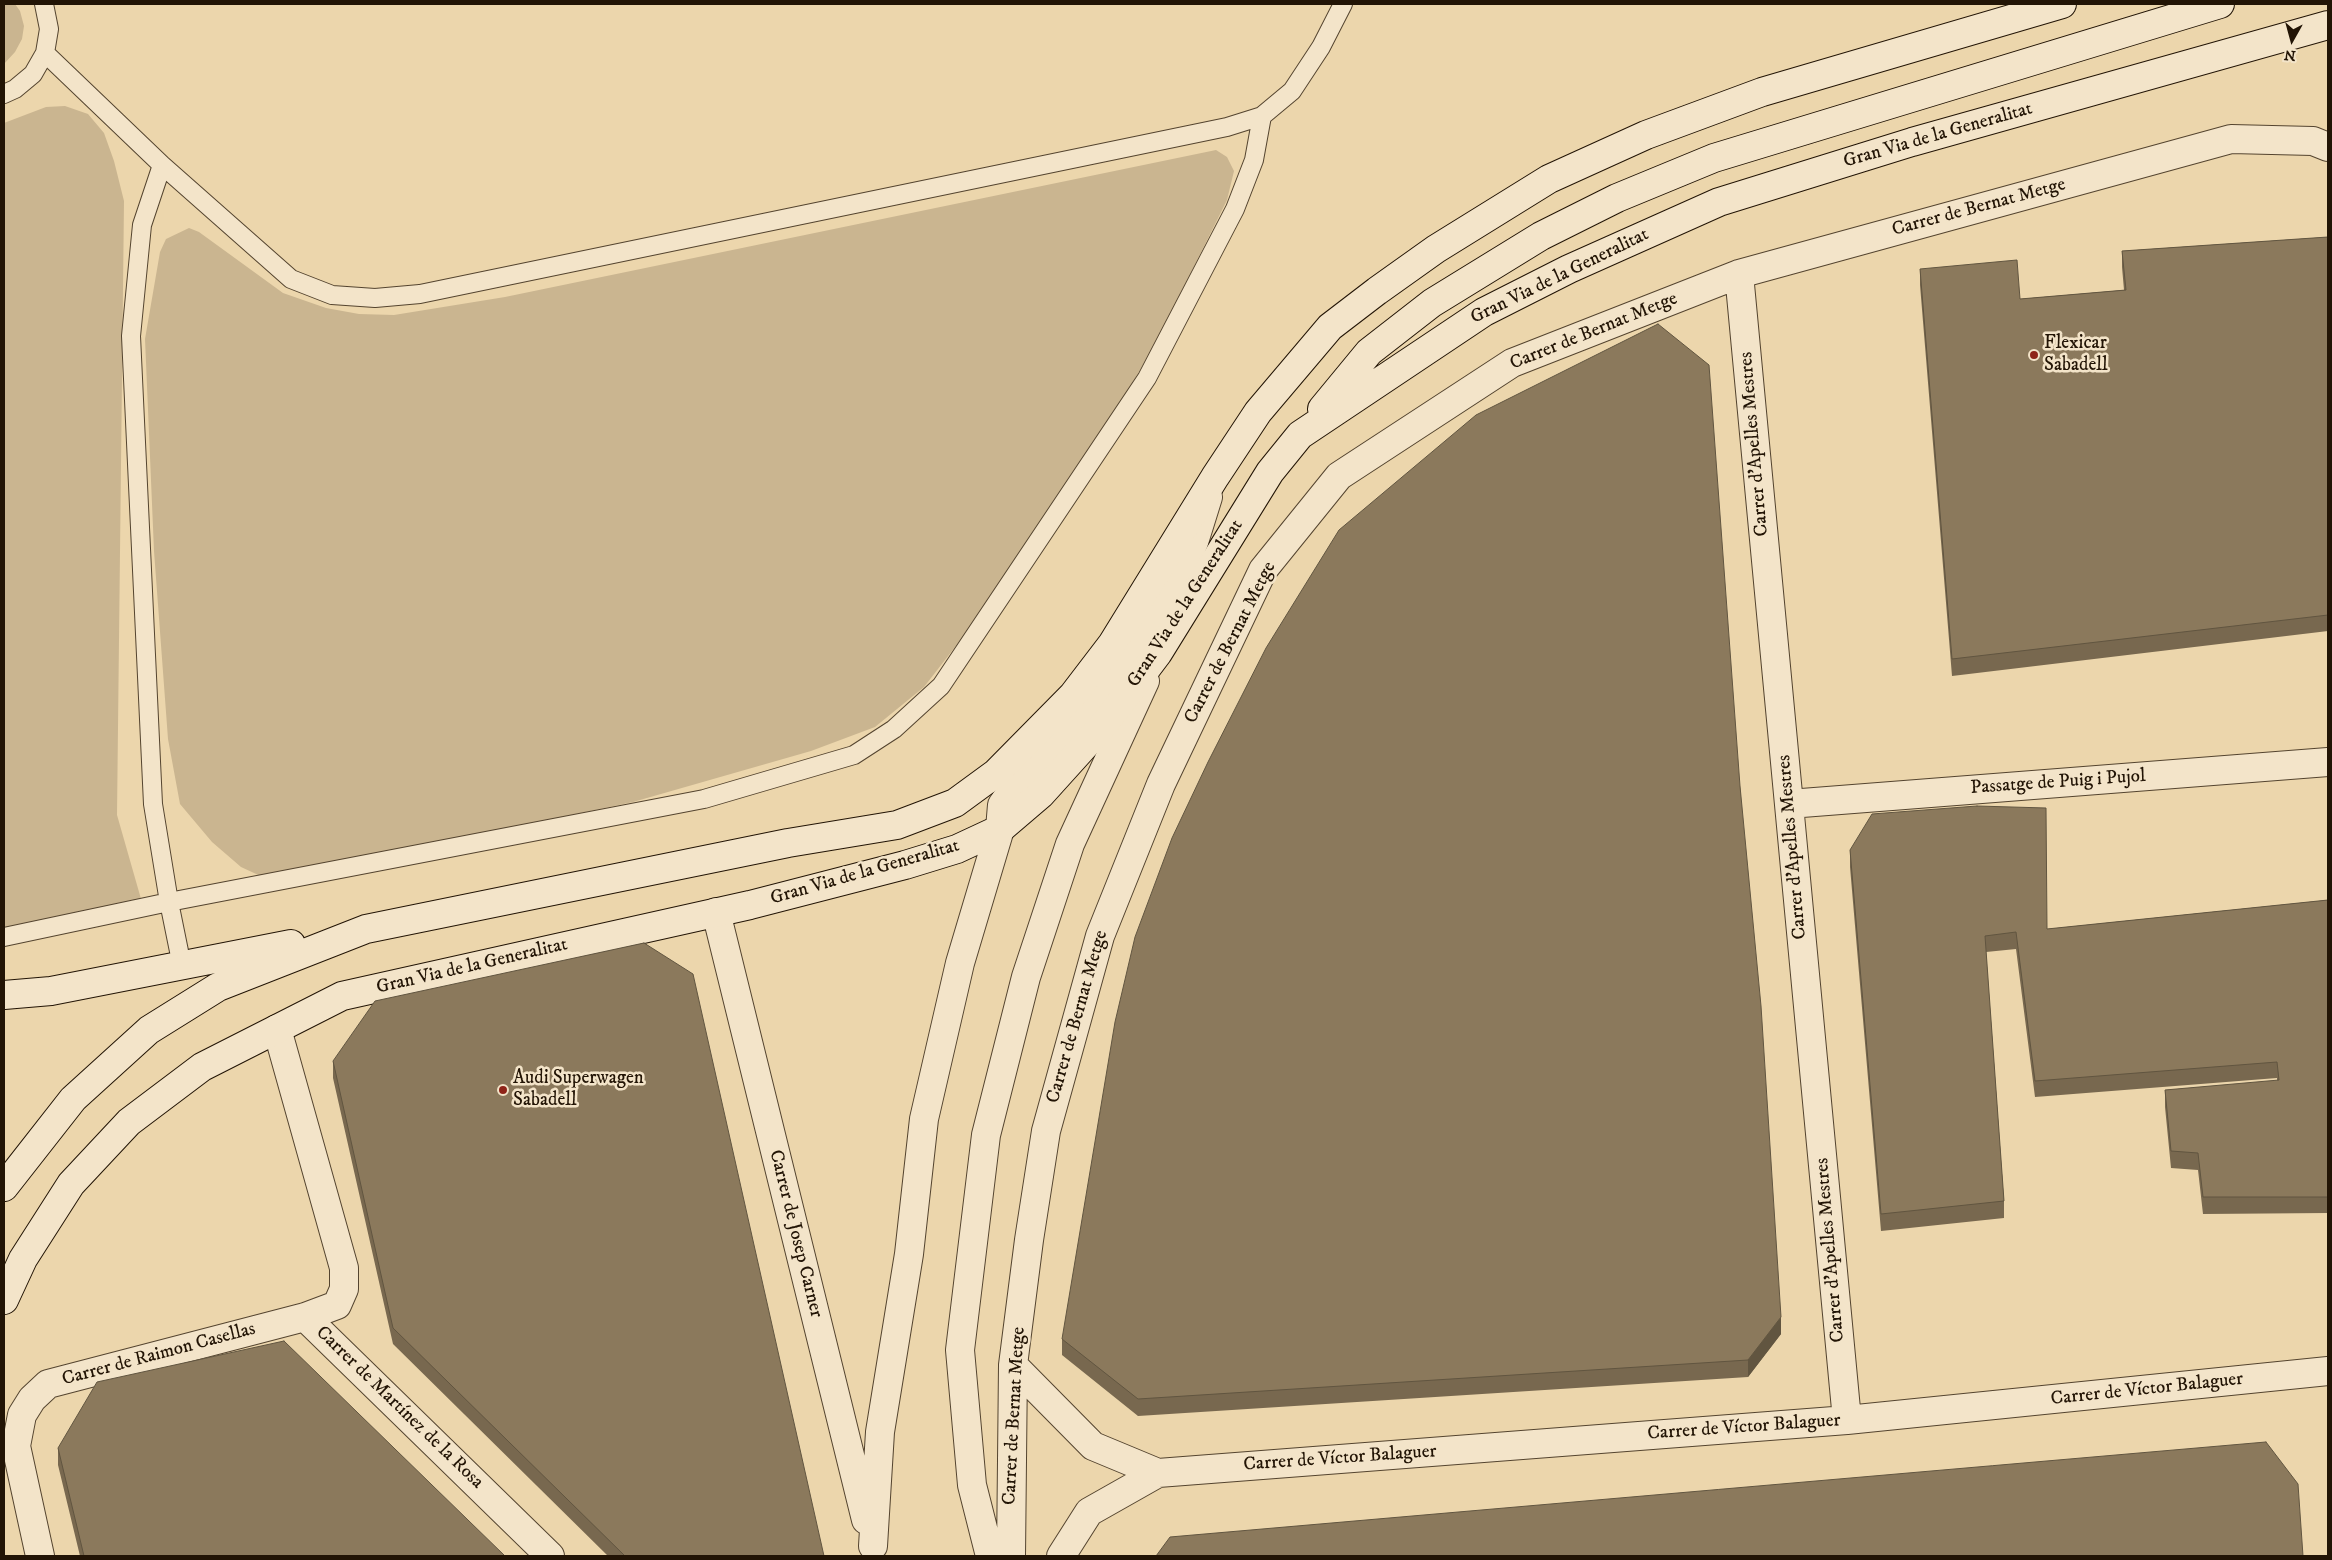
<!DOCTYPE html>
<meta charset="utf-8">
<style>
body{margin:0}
#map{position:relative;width:2332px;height:1560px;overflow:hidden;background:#ecd6ac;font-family:"IM FELL DW Pica",serif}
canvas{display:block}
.frame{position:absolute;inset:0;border:5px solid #221405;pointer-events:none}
.north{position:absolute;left:2267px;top:15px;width:50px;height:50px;-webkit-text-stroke:4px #f3e4c9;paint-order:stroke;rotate:187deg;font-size:14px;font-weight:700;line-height:20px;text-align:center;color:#221405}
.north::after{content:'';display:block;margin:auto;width:18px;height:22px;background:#221405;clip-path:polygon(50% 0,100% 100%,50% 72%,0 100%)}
</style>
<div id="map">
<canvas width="2332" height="1560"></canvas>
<div class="frame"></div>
<div class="north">N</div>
</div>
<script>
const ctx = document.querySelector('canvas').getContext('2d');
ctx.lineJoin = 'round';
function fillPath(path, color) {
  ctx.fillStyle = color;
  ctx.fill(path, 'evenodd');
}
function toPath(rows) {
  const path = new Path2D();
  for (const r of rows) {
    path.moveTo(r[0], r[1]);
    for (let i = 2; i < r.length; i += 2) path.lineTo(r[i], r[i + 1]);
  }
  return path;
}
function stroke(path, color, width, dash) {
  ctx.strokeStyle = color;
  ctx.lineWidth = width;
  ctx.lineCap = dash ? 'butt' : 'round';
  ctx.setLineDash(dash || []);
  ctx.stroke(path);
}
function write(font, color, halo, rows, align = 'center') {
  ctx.font = font + ' "IM FELL DW Pica",serif';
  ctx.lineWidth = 5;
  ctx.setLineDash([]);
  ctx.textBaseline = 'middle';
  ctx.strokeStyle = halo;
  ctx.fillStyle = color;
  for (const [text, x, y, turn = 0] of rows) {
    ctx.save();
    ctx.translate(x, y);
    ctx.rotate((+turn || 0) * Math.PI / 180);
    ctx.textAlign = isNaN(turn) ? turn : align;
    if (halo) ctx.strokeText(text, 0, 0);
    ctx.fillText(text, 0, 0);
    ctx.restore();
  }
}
const green = toPath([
 [4,4,15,4,20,11,24,26,22,39,15,52,4,64],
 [65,106,88,114,104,133,114,161,124,201,117,815,143,906,4,932,4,123,46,107],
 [1216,150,1227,157,1234,171,1227,200,1157,341,1106,428,983,611,924,687,875,727,811,751,633,802,267,879,241,867,212,842,180,804,168,739,154,551,145,339,160,252,166,239,189,228,199,232,283,293,326,308,359,314,394,315,505,297]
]);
const lane = toPath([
 [45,53,162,165,291,279,332,295,375,298,420,294,1227,127,1262,116,1292,91,1321,47,1343,4],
 [4,94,15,89,33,74,45,53,49,29,44,4],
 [162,165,142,225,131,336,153,804,169,902,182,966],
 [4,937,169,902,704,799,854,755,894,729,941,686,1147,378,1235,209,1254,160,1262,116]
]);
const street = toPath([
 [1739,274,1847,1420],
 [1789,804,2328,762],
 [716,912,866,1520],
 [305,1317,550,1556],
 [1013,1365,1093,1446,1158,1473],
 [873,1546,880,1432,909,1254,924,1119,960,963,1000,829,1002,805,1016,785,1057,745,1097,698,1157,612,1177,580,1194,542,1208,497],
 [40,1556,16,1446,22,1415,32,1399,48,1384,305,1317,337,1305,344,1289,344,1268,277,1029],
 [990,1556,972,1485,960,1350,986,1135,1026,977,1070,844,1145,681],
 [1011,1556,1013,1365,1029,1240,1046,1131,1100,936,1161,784,1263,570,1339,476,1512,363,1739,274,2231,139,2313,141,2328,147],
 [1061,1556,1089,1512,1158,1473,1847,1420,2328,1371]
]);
const secondary = toPath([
 [1322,409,1369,352,1432,303,1541,236,1617,198,1714,158,2220,4],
 [4,995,51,991,291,944],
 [4,1187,73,1099,149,1030,218,987,366,929,788,843,897,825,955,803,996,773,1073,695,1112,644,1215,477,1258,412,1330,327,1377,291,1436,249,1549,179,1646,135,1762,92,2062,4],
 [4,1300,23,1259,71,1184,129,1122,202,1067,342,996,750,905,905,865,957,849,1000,829,1041,794,1106,722,1158,653,1270,472,1300,435,1484,312,1569,269,1719,202,1912,142,2328,25]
]);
const wall = toPath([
 [2328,237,2328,631,1952,676,1920,285,1920,269,2020,299,2124,290,2122,267,2122,251],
 [1740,786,1781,1334,1748,1377,1138,1416,1062,1355,1062,1339],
 [1850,850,2047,929,2328,900,2328,1213,2203,1214,2198,1170,2171,1168,2165,1107,2165,1090,2277,1081,2277,1078,2035,1097,2016,949,1986,952,2004,1201,2004,1218,1881,1231,1850,867],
 [333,1061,824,1556,608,1556,393,1344,333,1078],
 [58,1448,505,1556,80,1556,58,1465]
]);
const shadedWall = toPath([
 [1781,1317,1781,1334,1748,1377,1748,1360]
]);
const building = toPath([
 [2328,237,2328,615,1952,659,1920,269,2017,260,2020,299,2126,290,2122,251,2328,237],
 [1658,324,1709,365,1740,786,1761,1006,1781,1317,1748,1360,1138,1399,1062,1339,1115,1022,1135,937,1172,838,1208,762,1266,648,1339,530,1476,415,1658,324],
 [1977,806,2046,808,2047,929,2328,900,2328,1197,2203,1197,2198,1153,2171,1151,2165,1090,2279,1080,2277,1062,2035,1081,2016,932,1985,936,2004,1201,1881,1214,1850,850,1872,814,1977,806],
 [644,943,693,974,824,1556,625,1556,393,1328,333,1061,375,1001,644,943],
 [284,1341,505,1556,84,1556,58,1448,97,1382,284,1341],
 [2266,1442,2298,1484,2303,1556,1156,1556,1170,1537,2266,1442]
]);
const markers = [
 [2034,355,5,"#8f2418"],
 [503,1090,5,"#8f2418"]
];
const streetNames = [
 ["Gran Via de la Generalitat",1938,136,-16],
 ["Carrer de Bernat Metge",1979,208,-15],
 ["Gran Via de la Generalitat",1560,277,-26],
 ["Carrer de Bernat Metge",1594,332,-22],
 ["Carrer d'Apelles Mestres",1755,444,-95],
 ["Gran Via de la Generalitat",1186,604,-57],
 ["Carrer de Bernat Metge",1231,643,-63],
 ["Passatge de Puig i Pujol",2058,783,-4],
 ["Carrer d'Apelles Mestres",1793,847,-95],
 ["Gran Via de la Generalitat",865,873,-16],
 ["Gran Via de la Generalitat",472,967,-13],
 ["Carrer de Bernat Metge",1078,1017,-74],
 ["Carrer de Josep Carner",795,1234,76],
 ["Carrer d'Apelles Mestres",1831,1250,-95],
 ["Carrer de Raimon Casellas",159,1355,-15],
 ["Carrer de Víctor Balaguer",2147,1390,-6],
 ["Carrer de Martínez de la Rosa",399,1408,44],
 ["Carrer de Bernat Metge",1015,1416,-87],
 ["Carrer de Víctor Balaguer",1744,1428,-4],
 ["Carrer de Víctor Balaguer",1340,1459,-4]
];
const poiNames = [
 ["Flexicar",2044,344],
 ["Sabadell",2044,366],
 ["Audi Superwagen",513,1079],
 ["Sabadell",513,1101]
];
fillPath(green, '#cab590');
stroke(lane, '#54442f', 20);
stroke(street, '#54442f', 30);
stroke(secondary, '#221405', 30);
stroke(lane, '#f3e4c9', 18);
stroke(street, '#f3e4c9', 28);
stroke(secondary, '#f3e4c9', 28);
fillPath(wall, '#78684f');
fillPath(shadedWall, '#615540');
fillPath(building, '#8b795c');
stroke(building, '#615540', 1);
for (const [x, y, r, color] of markers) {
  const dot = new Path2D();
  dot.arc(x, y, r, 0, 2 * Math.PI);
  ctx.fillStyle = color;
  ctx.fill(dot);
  stroke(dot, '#f3e4c9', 2);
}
write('19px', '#221405', '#f3e4c9', streetNames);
write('19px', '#221405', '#f3e4c9', poiNames, 'left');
</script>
